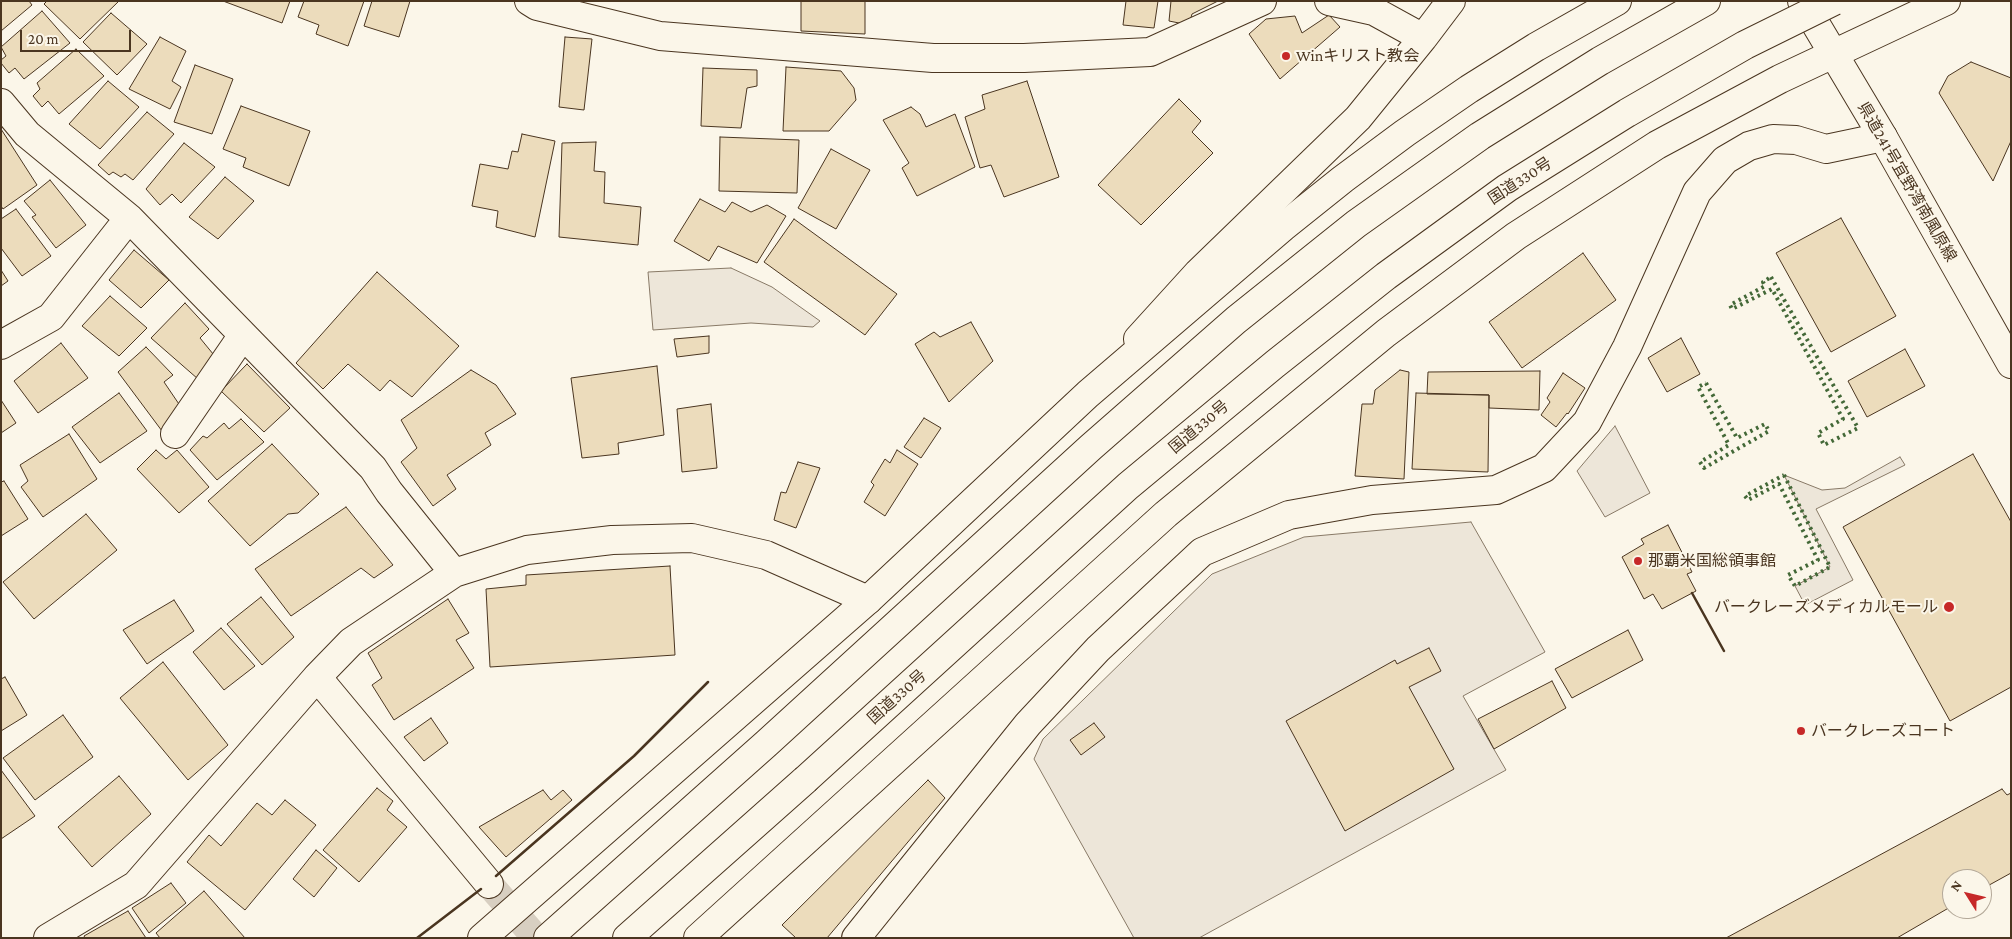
<!DOCTYPE html>
<meta charset="utf-8">
<style>
body{margin:0}
#map{position:relative;width:2012px;height:939px;overflow:hidden;background:#fbf6e9;font-family:"Crimson Pro",serif}
canvas{display:block}
.frame{position:absolute;inset:0;border:2px solid #4a3520;pointer-events:none}
.north{position:absolute;left:1942px;top:869px;width:50px;height:50px;box-sizing:border-box;background:#fbf6e9;border:1px solid #b4a999;border-radius:50%;rotate:306deg;font-size:14px;font-weight:700;line-height:20px;text-align:center;color:#4a3520}
.north::after{content:'';display:block;margin:auto;width:18px;height:22px;background:#c62828;clip-path:polygon(50% 0,100% 100%,50% 72%,0 100%)}
.scale{position:absolute;left:20px;top:30px;width:111px;height:22px;box-sizing:border-box;border:2px solid #4a3520;border-top:0;padding-left:6px;font-size:15px;line-height:18px;white-space:nowrap;color:#4a3520;-webkit-text-stroke:4px #fbf6e9;paint-order:stroke}
</style>
<div id="map">
<canvas width="2012" height="939"></canvas>
<div class="frame"></div>
<div class="north">N</div>
<div class="scale">20 m</div>
</div>
<script>
const ctx = document.querySelector('canvas').getContext('2d');
ctx.lineJoin = 'round';
function fillPath(path, color) {
  ctx.fillStyle = color;
  ctx.fill(path, 'evenodd');
}
function toPath(rows) {
  const path = new Path2D();
  for (const r of rows) {
    path.moveTo(r[0], r[1]);
    for (let i = 2; i < r.length; i += 2) path.lineTo(r[i], r[i + 1]);
  }
  return path;
}
function stroke(path, color, width, dash) {
  ctx.strokeStyle = color;
  ctx.lineWidth = width;
  ctx.lineCap = dash ? 'butt' : 'round';
  ctx.setLineDash(dash || []);
  ctx.stroke(path);
}
function write(font, color, halo, rows, align = 'center') {
  ctx.font = font + ' "Crimson Pro","Noto Sans JP",serif';
  ctx.lineWidth = 4;
  ctx.setLineDash([]);
  ctx.textBaseline = 'middle';
  ctx.strokeStyle = halo;
  ctx.fillStyle = color;
  for (const [text, x, y, turn = 0] of rows) {
    ctx.save();
    ctx.translate(x, y);
    ctx.rotate((+turn || 0) * Math.PI / 180);
    ctx.textAlign = isNaN(turn) ? turn : align;
    if (halo) ctx.strokeText(text, 0, 0);
    ctx.fillText(text, 0, 0);
    ctx.restore();
  }
}
const green = toPath([
 [731,268,772,287,820,321,813,327,751,323,653,330,648,272,731,268],
 [1615,426,1650,493,1605,517,1577,471,1615,426],
 [1900,457,1905,465,1816,509,1853,580,1805,605,1795,586,1830,567,1784,475,1822,490,1845,488,1900,457],
 [1471,522,1545,652,1463,696,1506,770,1199,938,1134,938,1034,759,1043,739,1212,574,1304,537,1471,522]
]);
const building = toPath([
 [1,1,29,1,32,5,1,31,1,1],
 [47,1,119,1,80,39,44,4,47,1],
 [223,1,290,1,282,23,223,1],
 [304,1,364,1,348,46,316,34,319,25,298,17,304,1],
 [372,1,410,1,399,37,364,26,372,1],
 [801,1,865,1,865,34,801,31,801,1],
 [1126,1,1158,1,1154,28,1123,25,1126,1],
 [1171,1,1218,1,1192,14,1189,25,1169,21,1171,1],
 [42,11,70,43,24,79,15,68,9,73,1,63,1,60,6,56,1,47,42,11],
 [111,13,147,44,117,75,83,42,111,13],
 [1329,15,1340,27,1280,79,1249,34,1266,19,1295,16,1302,33,1329,15],
 [160,37,186,51,172,81,181,87,170,109,129,89,160,37],
 [565,37,592,39,584,110,559,107,565,37],
 [76,49,104,76,59,114,48,101,42,107,33,96,40,89,37,83,76,49],
 [1971,62,2011,78,2011,141,1993,181,1939,93,1948,76,1971,62],
 [195,65,233,79,212,134,174,122,195,65],
 [786,67,841,71,854,88,856,100,829,131,783,131,786,67],
 [703,68,757,70,757,86,747,88,741,128,701,126,703,68],
 [108,81,139,107,100,149,69,124,108,81],
 [1027,81,1059,177,1004,197,991,165,980,168,965,117,985,109,982,95,1027,81],
 [1179,99,1201,121,1192,132,1213,153,1141,225,1098,185,1179,99],
 [241,106,310,131,289,186,243,167,246,158,223,149,241,106],
 [911,107,920,114,926,127,955,114,975,167,917,196,902,168,909,163,883,120,911,107],
 [147,112,174,134,133,180,125,174,121,177,113,172,109,175,98,165,147,112],
 [1,129,37,185,3,209,1,206,1,129],
 [522,134,555,141,535,237,496,227,498,211,472,206,480,164,508,169,512,151,518,152,522,134],
 [720,137,799,140,797,193,719,191,720,137],
 [596,142,594,171,605,172,604,203,641,207,638,245,559,237,562,143,596,142],
 [184,143,215,167,181,203,172,194,160,205,146,189,184,143],
 [831,149,870,170,836,229,798,208,831,149],
 [225,177,254,201,218,239,189,217,225,177],
 [50,180,86,225,56,248,32,217,36,215,24,201,50,180],
 [700,199,725,212,732,202,751,212,767,205,786,216,757,263,718,246,709,261,674,241,700,199],
 [16,209,51,256,22,276,1,248,1,219,16,209],
 [1841,218,1896,316,1831,352,1776,253,1841,218],
 [794,219,897,294,865,335,764,262,794,219],
 [134,250,169,280,141,308,109,280,134,250],
 [1583,253,1616,300,1522,368,1489,322,1583,253],
 [1,270,8,281,1,286,1,270],
 [377,272,459,346,412,397,390,380,380,391,348,364,323,389,296,363,377,272],
 [110,296,147,328,119,356,82,326,110,296],
 [185,303,209,329,200,338,218,360,198,379,151,338,185,303],
 [971,322,993,361,949,402,915,344,934,332,940,337,971,322],
 [709,336,709,353,677,357,674,339,709,336],
 [1681,338,1700,374,1667,392,1648,358,1681,338],
 [61,343,88,378,38,413,14,381,61,343],
 [146,347,173,375,164,382,183,410,162,431,118,372,146,347],
 [1905,349,1925,386,1867,417,1848,381,1905,349],
 [247,364,290,408,264,432,221,391,247,364],
 [657,366,664,435,618,443,619,454,582,458,571,378,657,366],
 [471,370,496,385,516,414,485,433,491,445,447,475,456,489,433,506,401,462,417,448,401,420,471,370],
 [1400,370,1409,372,1404,479,1355,476,1362,404,1373,404,1375,390,1400,370],
 [1540,371,1539,410,1489,408,1489,395,1427,394,1428,372,1540,371],
 [1563,373,1585,388,1568,414,1567,413,1556,427,1541,415,1550,402,1547,398,1563,373],
 [119,393,147,431,100,463,72,427,119,393],
 [1416,393,1489,395,1488,472,1412,469,1416,393],
 [1,400,16,423,1,433,1,400],
 [711,404,717,468,682,472,677,409,711,404],
 [924,418,941,428,921,458,904,447,924,418],
 [241,419,264,442,217,480,190,450,203,436,207,438,224,423,229,429,241,419],
 [69,434,97,479,43,517,21,487,28,481,20,465,69,434],
 [272,444,319,494,298,513,288,514,250,546,208,501,272,444],
 [156,450,166,459,177,450,209,487,179,513,137,469,156,450],
 [897,450,918,464,885,516,864,502,874,485,871,482,885,459,890,463,897,450],
 [1973,454,2011,522,2011,687,1950,721,1843,527,1973,454],
 [798,462,820,468,796,528,774,520,781,492,786,493,798,462],
 [4,481,28,519,1,536,1,482,4,481],
 [346,507,393,565,374,578,361,568,291,616,255,569,346,507],
 [86,514,117,550,34,619,3,582,86,514],
 [1668,525,1692,572,1687,574,1696,591,1662,609,1653,594,1644,599,1622,557,1644,544,1641,539,1668,525],
 [670,566,675,655,490,667,486,589,526,585,526,575,670,566],
 [261,597,294,637,262,665,227,624,261,597],
 [448,599,469,633,456,640,474,668,394,720,372,685,382,678,368,653,448,599],
 [174,600,194,631,147,664,123,630,174,600],
 [221,628,255,666,224,690,193,652,221,628],
 [1628,630,1643,660,1572,698,1555,669,1628,630],
 [1429,648,1441,671,1409,687,1454,769,1345,831,1286,721,1395,660,1397,664,1429,648],
 [163,662,228,745,188,780,120,698,163,662],
 [5,677,27,715,1,731,1,679,5,677],
 [1552,681,1566,708,1494,749,1478,719,1552,681],
 [63,715,93,757,35,800,3,758,63,715],
 [431,718,448,743,424,761,404,737,431,718],
 [1094,723,1105,737,1081,755,1070,740,1094,723],
 [1,770,35,816,1,839,1,770],
 [119,776,151,814,92,867,58,827,119,776],
 [928,780,945,798,827,938,796,938,782,925,928,780],
 [377,788,393,801,387,810,407,827,359,882,323,850,377,788],
 [2002,789,2007,795,2011,793,2011,873,1982,889,1982,879,1952,879,1952,906,1897,938,1726,938,2002,789],
 [543,790,551,800,563,790,572,800,506,857,479,827,543,790],
 [285,800,316,825,245,910,187,862,209,835,221,846,257,803,272,815,285,800],
 [316,850,337,868,314,897,293,879,316,850],
 [171,883,186,903,149,933,132,908,171,883],
 [204,891,245,938,160,938,156,933,204,891],
 [128,911,146,938,85,938,84,936,128,911]
]);
const minorTunnel = toPath([
 [489,884,536,938]
]);
const minor = toPath([
 [529,1,537,6,660,36,933,58,1024,58,1150,52,1262,1],
 [1329,1,1374,11,1423,38],
 [1,103,27,134,129,218,373,468,389,492,454,573],
 [1138,339,1198,273,1358,118,1423,38,1451,1],
 [1,345,51,317,129,218],
 [175,434,243,335],
 [317,677,489,884],
 [48,938,136,885,317,677,351,642,454,573,527,550,612,540,692,538,766,555,868,600],
 [856,938,1028,724,1098,649,1202,552,1289,515,1372,500,1496,490,1544,468,1587,422,1627,347,1697,192,1725,160,1749,146,1773,139,1796,140,1826,149,1883,137]
]);
const secondary = toPath([
 [1802,1,1883,137,2011,364]
]);
const trunk = toPath([
 [482,938,868,600,1088,394,1283,227,1343,179,1405,133,1469,89,1536,47,1617,1],
 [548,938,767,743,1091,447,1236,320,1356,224,1480,136,1600,61,1706,1],
 [627,938,805,780],
 [698,938,1166,514,1386,333,1516,236,1657,145,1780,79,1946,1]
]);
const trunkBridge = toPath([
 [805,780,1128,486,1275,364,1386,276,1507,188,1627,113,1745,45,1834,1]
]);
const hedge = toPath([
 [1771,277,1858,428,1824,445,1818,433,1843,419,1772,289,1732,309,1730,305,1765,286,1763,282,1771,277],
 [1706,383,1737,438,1765,424,1769,431,1704,468,1700,462,1729,445,1698,387,1706,383],
 [1784,475,1830,567,1795,586,1788,575,1818,560,1779,484,1748,500,1745,496,1784,475]
]);
const wall = toPath([
 [1692,593,1724,651],
 [496,876,634,756,708,682],
 [417,938,481,889]
]);
const markers = [
 [1286,56,5,"#c62828"],
 [1638,561,5,"#c62828"],
 [1949,607,6,"#c62828"],
 [1801,731,5,"#c62828"]
];
const poiNames = [
 ["Winキリスト教会",1296,56],
 ["那覇米国総領事館",1648,561],
 ["バークレーズメディカルモール",1938,607,"right"],
 ["バークレーズコート",1811,731]
];
const streetNames = [
 ["国道330号",1520,181,-33],
 ["県道241号宜野湾南風原線",1907,182,60],
 ["国道330号",1199,427,-40],
 ["国道330号",897,697,-42]
];
fillPath(green, '#ede6d9');
stroke(green, '#887966', 1);
fillPath(building, '#ecdcbc');
stroke(building, '#4a3520', 1);
stroke(minorTunnel, '#d8cfc1', 28, [28, 14]);
stroke(minor, '#4a3520', 30);
stroke(secondary, '#4a3520', 30);
stroke(trunk, '#4a3520', 30);
stroke(minor, '#fbf6e9', 28);
stroke(secondary, '#fbf6e9', 28);
stroke(trunk, '#fbf6e9', 28);
stroke(trunkBridge, '#4a3520', 30, []);
stroke(trunkBridge, '#fbf6e9', 28);
stroke(hedge, '#436837', 4, [2.5, 4]);
stroke(wall, '#4a3520', 2.5);
for (const [x, y, r, color] of markers) {
  const dot = new Path2D();
  dot.arc(x, y, r, 0, 2 * Math.PI);
  ctx.fillStyle = color;
  ctx.fill(dot);
  stroke(dot, '#fbf6e9', 2);
}
write('16px', '#4a3520', '#fbf6e9', poiNames, 'left');
write('16px', '#4a3520', '#fbf6e9', streetNames);
</script>
